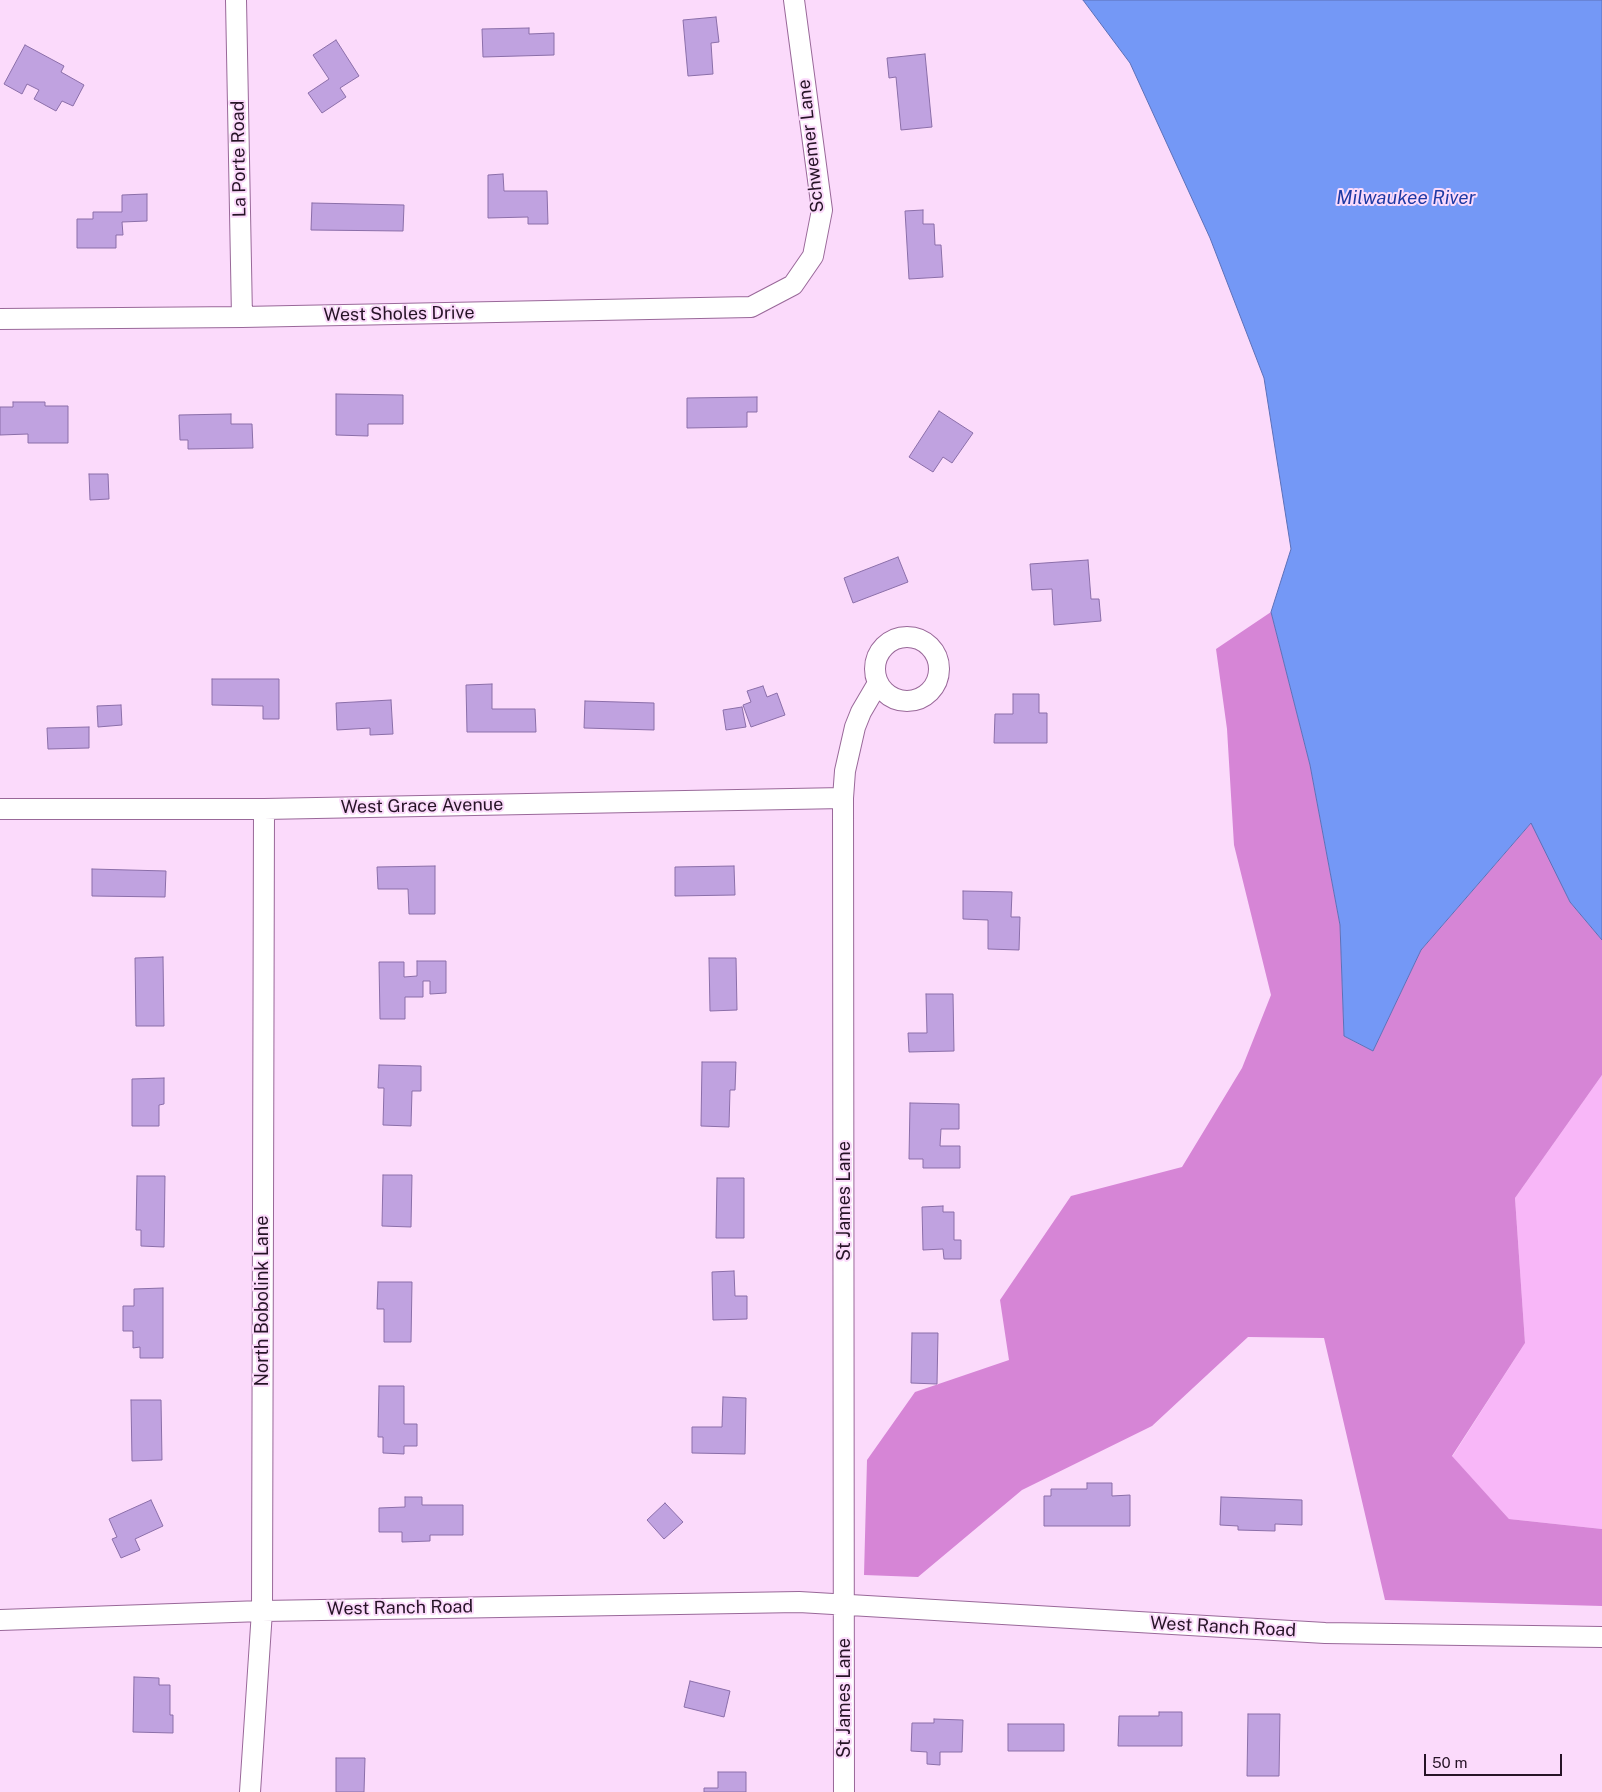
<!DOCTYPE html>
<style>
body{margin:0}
#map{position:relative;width:1602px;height:1792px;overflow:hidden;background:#fbdafb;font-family:"Public Sans",sans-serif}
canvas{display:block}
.scale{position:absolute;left:1424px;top:1754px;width:138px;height:22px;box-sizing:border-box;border:2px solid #261326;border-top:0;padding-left:6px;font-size:15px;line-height:18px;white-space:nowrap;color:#261326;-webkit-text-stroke:4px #fbdafb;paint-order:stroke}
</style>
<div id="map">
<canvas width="1602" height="1792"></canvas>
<div class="scale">50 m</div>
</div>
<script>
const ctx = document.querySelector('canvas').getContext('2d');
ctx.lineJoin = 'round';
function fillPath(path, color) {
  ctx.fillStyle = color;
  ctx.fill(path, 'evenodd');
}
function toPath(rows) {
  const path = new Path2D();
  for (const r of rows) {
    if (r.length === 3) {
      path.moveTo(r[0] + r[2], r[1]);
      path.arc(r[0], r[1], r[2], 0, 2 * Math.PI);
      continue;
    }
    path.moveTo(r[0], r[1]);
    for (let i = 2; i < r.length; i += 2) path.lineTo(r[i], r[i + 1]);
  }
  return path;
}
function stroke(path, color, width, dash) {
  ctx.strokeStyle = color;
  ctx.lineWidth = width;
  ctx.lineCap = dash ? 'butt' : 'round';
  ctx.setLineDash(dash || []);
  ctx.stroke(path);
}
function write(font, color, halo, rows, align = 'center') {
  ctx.font = font + ' "Public Sans",sans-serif';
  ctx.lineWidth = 4;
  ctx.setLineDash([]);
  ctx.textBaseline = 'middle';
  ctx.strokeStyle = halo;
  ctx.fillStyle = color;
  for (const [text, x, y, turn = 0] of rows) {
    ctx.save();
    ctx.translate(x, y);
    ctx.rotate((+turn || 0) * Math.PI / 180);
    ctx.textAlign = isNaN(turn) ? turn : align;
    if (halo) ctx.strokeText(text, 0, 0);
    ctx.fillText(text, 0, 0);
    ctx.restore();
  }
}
const green = toPath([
 [1602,1075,1602,1529,1509,1519,1452,1457,1525,1343,1515,1198]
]);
const forest = toPath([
 [1271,612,1310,765,1340,925,1344,1036,1373,1051,1421,950,1532,822,1570,902,1602,940,1602,1075,1515,1198,1525,1343,1452,1456,1509,1519,1602,1529,1602,1606,1385,1600,1324,1338,1248,1337,1152,1426,1022,1490,918,1577,864,1575,867,1460,915,1392,1009,1360,1000,1300,1071,1196,1182,1167,1242,1068,1271,995,1234,845,1227,729,1216,649]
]);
const water = toPath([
 [1083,0,1602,0,1602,940,1570,902,1531,823,1421,950,1373,1051,1344,1036,1340,925,1310,765,1271,612,1291,549,1264,378,1210,238,1130,63,1083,0]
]);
const building = toPath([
 [716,17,719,42,711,43,713,74,688,76,683,20,716,17],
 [529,28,529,34,554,33,554,55,483,57,482,29,529,28],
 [336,40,359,76,340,88,346,97,322,113,308,93,329,79,313,55,336,40],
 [25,45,64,66,61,72,84,85,73,106,62,101,56,111,34,99,39,90,27,84,22,94,4,84,25,45],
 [925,54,932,127,901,130,896,77,889,78,887,58,925,54],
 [503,174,504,191,547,191,548,224,528,224,528,217,488,218,488,175,503,174],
 [147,194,147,221,122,222,123,235,116,235,116,248,77,248,77,219,93,219,93,212,122,212,122,195,147,194],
 [312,203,404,205,403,231,311,230,312,203],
 [923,210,923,224,934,224,935,245,941,245,943,277,909,279,905,211,923,210],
 [336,394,403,395,403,424,368,424,368,436,336,435,336,394],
 [757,397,757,412,747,412,747,427,687,428,687,398,757,397],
 [13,402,45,402,45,406,68,406,68,443,28,443,28,434,0,435,0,407,13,407,13,402],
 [939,411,973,433,952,463,943,457,933,472,909,457,939,411],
 [231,414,231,424,252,424,253,448,188,449,188,440,180,440,179,415,231,414],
 [89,474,108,474,109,499,90,500,89,474],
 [898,557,908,582,853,603,844,578,898,557],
 [1088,560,1091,599,1099,599,1101,621,1054,625,1052,589,1032,590,1030,564,1088,560],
 [212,679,279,679,279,719,263,719,263,706,212,705,212,679],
 [492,684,492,709,535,709,536,732,467,732,466,685,492,684],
 [763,686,767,697,777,693,785,715,751,727,743,705,751,702,747,691,763,686],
 [1013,694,1039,694,1039,713,1047,713,1047,743,994,743,995,714,1013,714,1013,694],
 [391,700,393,734,370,735,370,728,337,730,336,703,391,700],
 [585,701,654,703,654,730,584,728,585,701],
 [121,705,122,725,98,727,97,706,121,705],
 [742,707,746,727,726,730,723,710,742,707],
 [89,727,89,748,48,749,47,728,89,727],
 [435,866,435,914,409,914,408,889,378,889,377,867,435,866],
 [734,866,735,895,675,896,675,867,734,866],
 [92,869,166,871,165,897,92,896,92,869],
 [963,891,1012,892,1011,917,1020,917,1019,950,988,949,988,920,963,919,963,891],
 [163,957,164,1026,136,1026,135,958,163,957],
 [709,958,736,958,737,1010,710,1011,709,958],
 [417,961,446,961,446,993,430,994,430,981,423,981,423,997,405,997,405,1019,380,1019,379,962,404,962,404,977,417,976,417,961],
 [926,994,953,994,954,1051,909,1052,908,1033,927,1033,926,994],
 [702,1062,736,1062,735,1090,730,1090,729,1127,701,1126,702,1062],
 [379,1065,421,1066,421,1091,412,1091,411,1126,383,1125,384,1088,378,1088,379,1065],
 [164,1078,164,1104,159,1105,159,1126,132,1126,132,1079,164,1078],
 [910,1103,959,1104,959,1129,941,1129,940,1146,960,1146,960,1168,923,1168,923,1159,909,1159,910,1103],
 [383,1175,412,1175,411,1227,382,1226,383,1175],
 [137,1176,165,1176,164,1247,141,1246,141,1230,136,1230,137,1176],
 [717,1178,744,1178,744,1238,716,1238,717,1178],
 [943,1206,943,1212,954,1212,954,1240,961,1240,961,1259,944,1259,943,1249,923,1250,922,1207,943,1206],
 [734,1271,735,1296,747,1296,747,1319,713,1320,712,1272,734,1271],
 [378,1282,412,1282,411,1342,384,1342,384,1309,377,1309,378,1282],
 [163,1288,163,1358,140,1358,140,1347,133,1348,133,1331,123,1331,123,1306,134,1306,134,1289,163,1288],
 [912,1333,938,1333,937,1384,911,1383,912,1333],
 [379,1386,404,1386,404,1424,417,1424,417,1446,404,1446,404,1454,383,1453,383,1437,378,1437,379,1386],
 [723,1397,746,1398,745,1454,692,1453,692,1427,722,1427,723,1397],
 [131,1400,161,1400,162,1460,132,1461,131,1400],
 [1087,1483,1112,1483,1112,1496,1130,1495,1130,1526,1044,1526,1044,1496,1051,1496,1051,1489,1087,1489,1087,1483],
 [405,1497,422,1497,422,1505,463,1505,463,1535,430,1535,430,1541,402,1542,402,1532,379,1532,379,1508,405,1507,405,1497],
 [1221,1497,1302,1500,1302,1525,1275,1524,1275,1531,1238,1530,1238,1526,1220,1525,1221,1497],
 [151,1500,163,1526,135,1539,140,1550,121,1558,112,1539,117,1537,109,1519,151,1500],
 [665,1503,683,1522,664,1539,647,1520,665,1503],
 [134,1677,159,1678,159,1685,170,1685,170,1715,173,1715,173,1733,133,1732,134,1677],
 [690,1681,730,1691,724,1717,684,1707,690,1681],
 [1159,1712,1182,1712,1182,1746,1118,1746,1119,1716,1159,1716,1159,1712],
 [1248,1714,1280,1714,1279,1776,1247,1776,1248,1714],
 [934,1719,963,1720,962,1752,940,1752,940,1765,927,1764,927,1752,911,1751,912,1723,934,1723,934,1719],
 [1008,1724,1064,1724,1064,1751,1008,1751,1008,1724],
 [336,1758,365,1758,364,1792,336,1792,336,1758],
 [718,1772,746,1772,746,1792,704,1792,704,1788,718,1788,718,1772]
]);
const minor = toPath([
 [236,0,242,317],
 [0,319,242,317,751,307,793,285,813,256,822,210,794,0],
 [907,669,32],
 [0,809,264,809,843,798],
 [0,1620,262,1611,799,1602,1325,1633,1602,1637],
 [250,1792,262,1611,264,809],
 [844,1792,843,798,845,771,855,727,861,712,878,683]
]);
const streetNames = [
 ["Schwemer Lane",811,146,-96],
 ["La Porte Road",239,159,-91],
 ["West Sholes Drive",399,314,-1],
 ["West Grace Avenue",422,806,-1],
 ["St James Lane",844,1201,-90],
 ["North Bobolink Lane",262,1301,-90],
 ["West Ranch Road",400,1608,-1],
 ["West Ranch Road",1223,1627,3],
 ["St James Lane",844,1698,-90]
];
const waterNames = [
 ["Milwaukee River",1406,198]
];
fillPath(green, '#f8b7f8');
fillPath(forest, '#d685d6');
fillPath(water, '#7498f6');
stroke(water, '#5d70b8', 1);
fillPath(building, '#c0a2e0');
stroke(building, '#8b6ea9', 1);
stroke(minor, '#996899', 22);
stroke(minor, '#fff', 20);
write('18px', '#261326', '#fbdafb', streetNames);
write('italic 19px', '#1e3aa4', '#fbdafb', waterNames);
</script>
